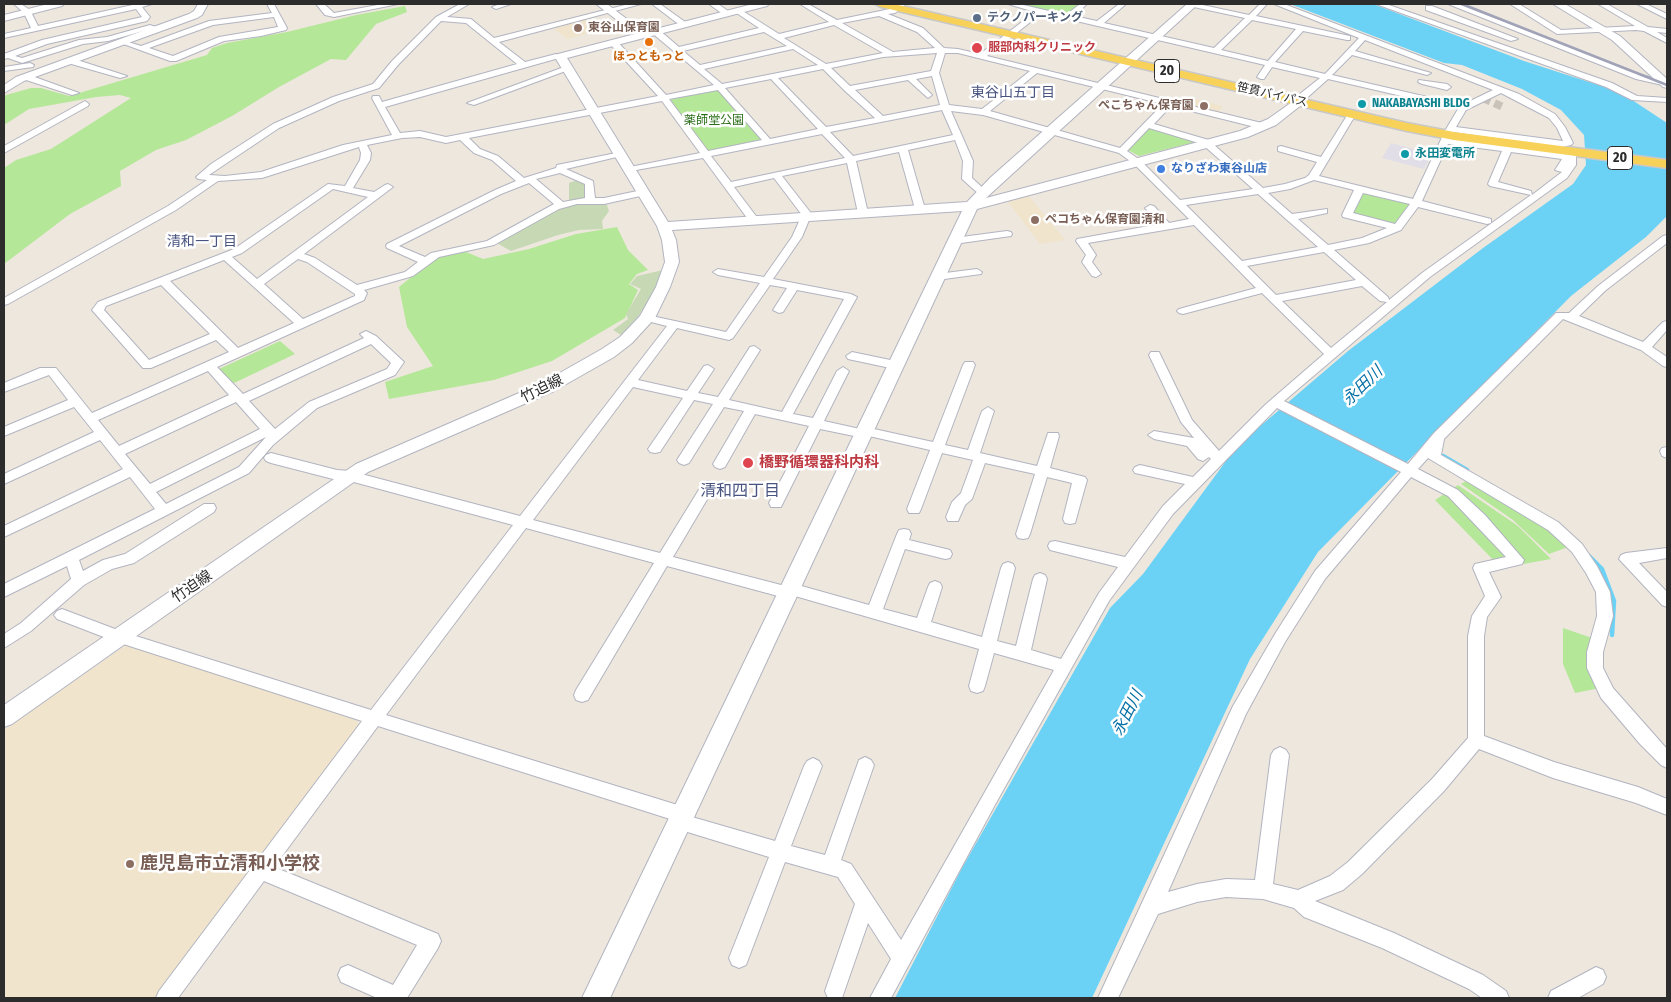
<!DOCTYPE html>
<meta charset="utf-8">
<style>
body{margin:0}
#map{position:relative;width:1671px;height:1002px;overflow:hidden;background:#eee7de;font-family:"Fira Sans Condensed",sans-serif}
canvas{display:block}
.frame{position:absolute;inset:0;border:5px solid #2c2c2c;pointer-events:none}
</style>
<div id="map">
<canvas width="1671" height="1002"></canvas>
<div class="frame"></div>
</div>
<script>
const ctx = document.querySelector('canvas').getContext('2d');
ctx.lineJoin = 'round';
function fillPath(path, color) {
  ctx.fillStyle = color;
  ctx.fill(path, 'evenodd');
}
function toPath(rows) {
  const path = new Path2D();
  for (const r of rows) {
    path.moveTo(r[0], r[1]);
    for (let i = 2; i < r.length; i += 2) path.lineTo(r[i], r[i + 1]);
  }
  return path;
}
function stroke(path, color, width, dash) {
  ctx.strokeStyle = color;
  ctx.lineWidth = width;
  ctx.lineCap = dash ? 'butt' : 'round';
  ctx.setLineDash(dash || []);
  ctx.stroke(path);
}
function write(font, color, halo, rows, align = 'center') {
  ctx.font = font + ' "Fira Sans Condensed","Noto Sans JP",sans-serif';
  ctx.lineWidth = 5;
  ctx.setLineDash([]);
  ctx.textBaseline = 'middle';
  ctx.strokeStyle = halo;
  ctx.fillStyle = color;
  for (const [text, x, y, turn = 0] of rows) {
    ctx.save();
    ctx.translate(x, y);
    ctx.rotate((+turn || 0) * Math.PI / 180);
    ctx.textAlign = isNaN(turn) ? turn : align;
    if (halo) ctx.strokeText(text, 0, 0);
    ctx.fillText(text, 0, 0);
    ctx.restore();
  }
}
const industrial = toPath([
 [1391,143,1432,154,1424,169,1382,158]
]);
const education = toPath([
 [589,18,604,29,567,39,552,27],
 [1191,98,1223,106,1218,113,1185,105],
 [1029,196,1065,240,1040,244,1007,201],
 [128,644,357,720,359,729,156,998,4,998,4,730]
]);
const green = toPath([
 [1017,4,1083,4,1069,15,1065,15],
 [405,6,407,12,376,24,346,60,331,59,279,87,232,116,186,140,156,150,120,171,121,186,70,214,4,264,4,168,16,160,51,149,131,98,120,95,96,97,29,109,4,125,4,97,6,95,31,88,41,88,69,96,207,55,212,48,227,43,287,32,356,15],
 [716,90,720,91,761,140,760,142,707,151,670,101,671,99],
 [1150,126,1195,142,1139,156,1128,150],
 [1362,192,1406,202,1409,204,1404,214,1394,224,1351,213],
 [617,227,628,250,648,270,637,274,629,284,638,290,625,318,552,361,494,380,389,399,385,382,433,366,407,327,399,287,437,256,466,252,483,259,529,249,576,234],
 [280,341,295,354,234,383,219,369],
 [1468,480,1545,526,1568,547,1549,554,1513,520,1461,484],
 [1458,485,1518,526,1551,559,1501,568,1435,500],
 [1563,628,1592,638,1600,688,1575,693,1563,664]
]);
const cemetery = toPath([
 [577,180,587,184,589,203,606,202,609,211,602,221,603,229,579,230,558,235,511,251,493,241,569,205,569,183],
 [663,270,648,303,637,318,621,335,613,330,628,319,626,314,641,289,630,284,637,276]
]);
const water = toPath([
 [1290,4,1373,4,1524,61,1620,92,1667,123,1667,216,1646,237,1571,296,1318,552,1250,659,1092,998,895,998,962,868,1110,608,1143,574,1237,446,1348,351,1483,248,1573,184,1586,165,1584,135,1561,110,1522,89,1462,65,1444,63]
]);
const stream = toPath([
 [1443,456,1467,470],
 [1589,556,1602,569,1614,601,1612,635]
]);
const streetTunnel = toPath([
 [1483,98,1503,107]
]);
const street = toPath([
 [14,4,21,4,30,10,38,26,137,4,152,4,142,7,150,17,147,21,47,44,15,56,22,58,79,40,107,37,150,25,162,29,158,31,150,29,108,41,83,44,22,63,8,58,4,59,4,54,42,40,142,17,136,9,4,38,4,34,31,28,24,13,14,4],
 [267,4,274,4,287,28,286,30,261,36,224,41,176,61,170,61,118,42,122,40,141,46,209,21,272,13,267,4],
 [274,17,278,27,219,37,173,56,149,48,213,25,274,17],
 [316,4,324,4,334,13,383,4,398,4,334,17,325,15,316,4],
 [460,4,469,4,447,17,471,19,494,38,629,4,641,4,499,42,525,62,556,54,566,56,385,107,400,133,420,131,446,137,658,96,610,44,609,42,613,40,616,40,666,95,714,85,652,33,652,29,658,29,679,47,759,28,735,12,734,10,738,8,779,34,829,22,800,4,808,4,837,20,890,9,898,4,906,4,895,13,888,14,923,28,944,48,958,49,980,54,1035,12,1008,4,1019,4,1066,15,1080,4,1087,4,1074,16,1097,21,1119,4,1126,4,1104,23,1214,48,1245,18,1189,6,1186,4,1198,4,1249,15,1260,4,1267,4,1256,16,1350,36,1350,40,1347,40,1303,31,1275,62,1325,74,1359,38,1274,4,1284,4,1519,94,1555,114,1565,127,1573,143,1571,145,1561,147,1453,132,1450,139,1568,154,1570,150,1576,150,1576,165,1567,178,1430,277,1284,401,1408,464,1434,433,1556,313,1569,313,1598,286,1663,236,1667,235,1667,243,1606,290,1579,316,1643,342,1663,322,1667,321,1667,330,1652,347,1667,357,1667,367,1663,366,1641,350,1563,319,1444,439,1441,455,1558,522,1582,544,1597,566,1610,592,1613,616,1603,652,1603,668,1613,688,1667,749,1667,768,1661,765,1640,744,1601,698,1587,668,1587,652,1597,616,1596,592,1586,573,1572,552,1548,530,1428,458,1418,469,1458,490,1485,515,1524,560,1522,564,1489,572,1501,597,1487,617,1484,636,1484,736,1554,762,1638,787,1667,799,1667,815,1636,803,1553,778,1479,749,1444,791,1362,874,1343,890,1315,901,1394,933,1483,975,1506,991,1509,998,1482,998,1469,989,1382,948,1304,917,1294,908,1263,899,1226,897,1197,902,1158,914,1118,998,1098,998,1233,706,1275,634,1315,571,1401,472,1277,408,1173,514,1109,601,996,803,891,998,870,998,891,959,868,923,842,998,828,998,825,991,855,904,838,877,785,862,746,965,739,968,732,965,729,958,769,857,681,830,675,828,673,820,378,726,274,867,438,934,441,941,438,948,407,998,377,998,341,982,338,975,341,968,348,965,393,985,417,945,264,881,178,998,156,998,159,991,362,721,114,641,57,619,54,615,57,611,62,609,123,632,371,710,513,525,350,481,337,480,271,463,266,461,264,458,266,455,271,453,337,470,350,471,520,516,667,326,643,320,641,318,643,316,647,315,726,332,760,283,718,275,713,272,718,269,764,277,792,237,802,215,774,178,734,187,759,220,758,222,750,222,703,158,625,172,625,168,700,153,662,101,469,138,480,149,498,156,524,178,556,168,557,165,621,152,621,156,566,169,593,181,595,198,604,198,642,190,647,193,645,195,604,204,577,204,559,209,494,245,439,257,413,276,364,290,367,293,364,300,217,367,243,394,364,338,360,334,366,331,376,336,404,362,395,375,317,408,273,445,249,473,79,560,83,571,103,560,125,554,204,504,214,504,216,508,214,512,134,563,112,569,84,585,31,631,4,648,4,634,21,623,71,579,67,566,4,597,4,584,155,509,130,477,4,537,4,526,123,469,100,440,4,484,4,474,94,432,74,407,4,436,4,427,68,400,49,375,4,392,4,383,40,368,56,368,92,413,229,352,216,340,151,368,143,368,92,310,98,302,234,249,328,184,345,186,360,160,361,153,359,147,262,178,218,181,176,210,8,304,4,305,4,298,168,206,207,180,198,179,196,177,211,164,273,124,333,97,373,84,392,61,436,17,460,4],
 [1042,13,1265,65,1257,77,1261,79,1264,79,1272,67,1320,78,1301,93,1295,102,1299,105,1328,79,1458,109,1445,131,1413,199,1319,176,1356,114,1352,111,1348,114,1321,157,1281,146,1278,147,1278,151,1317,162,1309,175,1305,178,1285,184,1263,188,1213,144,1212,141,1154,124,1171,106,1263,129,1267,126,1266,124,987,56,1042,13],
 [879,16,917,32,935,48,893,52,842,23,879,16],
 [1252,20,1296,29,1268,61,1221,50,1252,20],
 [441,21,466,23,517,64,382,102,379,96,373,96,372,98,392,135,343,145,261,172,225,176,209,175,279,128,339,101,379,88,398,65,441,21],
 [834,25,883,53,826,64,784,38,834,25],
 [764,32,787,46,700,65,683,51,764,32],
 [1365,40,1493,90,1462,105,1332,75,1352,55,1427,75,1431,73,1355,51,1365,40],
 [793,49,818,65,722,84,704,69,793,49],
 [937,53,931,71,850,86,831,68,883,57,937,53],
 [945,53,958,53,1030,71,1005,91,984,86,984,90,1000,95,982,109,949,105,939,73,945,53],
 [823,69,845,91,875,118,826,127,778,78,823,69],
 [1037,73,1163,104,1120,148,990,111,1037,73],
 [932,76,940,105,883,116,855,90,908,80,928,98,932,95,916,79,932,76],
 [771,79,818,129,770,139,725,88,771,79],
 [718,90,762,140,708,151,669,99,718,90],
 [1501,93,1549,118,1557,128,1563,141,1456,127,1466,110,1501,93],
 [942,110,953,135,853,156,830,132,942,110],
 [951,111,983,115,1119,153,1134,164,1189,219,1169,223,1154,206,1150,205,1145,208,1160,224,1077,239,1076,241,1086,255,1082,262,1092,276,1096,277,1101,274,1092,262,1096,255,1088,243,1194,225,1256,288,1179,309,1177,311,1179,313,1183,314,1262,293,1324,354,1265,405,1219,451,1192,420,1159,352,1151,352,1149,355,1181,422,1194,438,1154,431,1148,435,1154,439,1187,446,1198,459,1203,461,1209,457,1211,459,1193,477,1140,465,1135,467,1133,470,1135,473,1185,484,1163,506,1125,557,1055,541,1050,542,1048,546,1050,550,1118,567,1099,593,1061,659,1031,650,1047,579,1045,575,1040,573,1035,575,1033,579,1016,646,997,641,1015,568,1013,564,1008,562,1003,564,1001,568,982,637,931,622,942,587,940,583,935,581,930,583,928,587,917,618,883,609,905,549,945,559,950,558,952,554,950,550,909,540,911,534,909,530,904,529,899,530,897,534,869,605,791,583,785,586,673,557,715,486,713,483,708,481,703,483,660,553,533,520,633,387,683,398,648,449,650,452,655,453,660,452,694,400,713,404,677,460,679,463,684,465,689,463,724,407,744,411,713,464,715,467,720,469,725,467,755,414,809,426,769,503,771,507,781,507,820,429,864,438,869,436,930,450,907,509,909,513,919,513,921,509,942,453,973,460,961,493,952,502,946,517,948,521,958,521,965,505,972,499,985,463,1035,474,1016,534,1018,538,1023,539,1028,538,1030,534,1047,477,1072,483,1063,519,1065,523,1070,524,1075,523,1087,480,1085,477,1050,468,1059,436,1058,433,1048,433,1037,466,980,453,994,411,988,407,982,411,968,450,945,445,975,365,973,362,965,362,963,365,933,442,865,427,860,429,824,421,849,371,843,367,837,371,813,418,793,414,857,297,851,294,773,279,802,237,809,220,814,217,782,176,847,163,858,213,863,216,868,213,856,161,899,152,915,209,920,212,925,209,908,150,955,140,963,161,962,179,980,195,986,195,986,191,972,178,973,161,951,111],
 [1149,128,1202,144,1253,189,1180,200,1140,160,1127,151,1149,128],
 [822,134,845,158,731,182,711,156,822,134],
 [420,137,446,143,460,140,474,153,492,160,516,181,495,190,387,244,386,246,387,248,418,262,405,272,357,285,315,258,304,254,393,187,388,184,385,185,374,192,353,188,370,160,371,153,367,145,402,138,420,137],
 [1448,144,1502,151,1488,184,1490,186,1531,195,1422,273,1389,300,1388,297,1334,250,1369,243,1401,230,1418,207,1487,224,1491,223,1491,219,1422,201,1448,144],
 [1511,152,1562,159,1555,170,1562,172,1532,195,1531,191,1498,182,1511,152],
 [560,173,585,184,585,198,563,202,536,179,560,173],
 [1314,180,1354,190,1342,215,1343,217,1387,228,1362,238,1328,245,1298,219,1327,213,1327,209,1292,214,1268,193,1290,189,1314,180],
 [529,183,554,204,487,241,431,253,425,257,399,246,501,194,529,183],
 [333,189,368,197,257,279,232,257,242,253,333,189],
 [1363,193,1410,204,1395,224,1353,213,1363,193],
 [1258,194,1286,219,1318,247,1242,261,1186,205,1258,194],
 [1324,252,1356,280,1276,295,1247,266,1324,252],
 [298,259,307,262,355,294,355,296,303,319,264,284,298,259],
 [224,260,294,323,238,348,170,281,224,260],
 [161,285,210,334,149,360,104,310,106,306,161,285],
 [770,285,787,288,773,310,779,313,783,312,797,290,844,299,782,412,729,400,760,350,754,346,750,347,718,397,698,393,714,369,708,365,704,366,687,391,638,380,677,328,729,340,733,338,770,285],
 [1362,286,1380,301,1387,302,1331,348,1282,301,1362,286],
 [371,344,391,363,387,369,309,402,275,429,249,401,371,344],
 [208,371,229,395,119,446,98,420,208,371],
 [236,402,260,429,150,484,125,454,236,402],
 [266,437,239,467,166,504,156,492,266,437],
 [1411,477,1448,496,1506,557,1475,564,1473,568,1485,596,1472,616,1468,636,1468,738,1432,779,1348,862,1330,876,1298,890,1273,884,1289,755,1286,750,1280,747,1274,750,1271,755,1255,880,1226,879,1197,884,1168,892,1246,714,1285,642,1325,579,1411,477],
 [526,528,654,563,576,690,574,695,576,700,582,702,588,700,667,566,789,599,795,596,979,649,969,686,971,691,977,693,983,691,985,686,994,653,1054,670,901,940,851,864,841,860,874,765,871,760,865,757,859,760,825,855,791,846,822,766,819,761,813,758,807,761,804,766,775,841,692,817,690,809,684,807,386,715,526,528],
 [500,4,511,4,496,9,492,7,500,4],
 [652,4,660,4,688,24,681,26,652,4],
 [709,4,718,4,731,13,724,15,709,4],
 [1376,4,1386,4,1612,83,1637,96,1667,98,1667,102,1632,100,1606,87,1376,4],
 [1448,4,1458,4,1642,75,1667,82,1667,86,1636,79,1448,4],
 [1510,4,1519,4,1561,30,1635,26,1598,4,1607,4,1648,27,1667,29,1667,33,1657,32,1667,38,1667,43,1644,31,1636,30,1557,34,1510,4],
 [1637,4,1646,4,1667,14,1667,19,1637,4],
 [1426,6,1432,6,1518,39,1511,41,1426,10,1426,6],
 [68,59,74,59,127,76,120,78,68,63,68,59],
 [30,63,34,65,33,67,4,71,4,67,30,63],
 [564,67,571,69,474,105,467,103,564,67],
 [23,75,29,75,79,93,72,95,23,79,23,75],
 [1419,80,1447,84,1451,87,1447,90,1422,84,1418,82,1419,80],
 [85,101,89,104,88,106,4,153,4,146,85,101],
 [1007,231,1011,232,1012,234,1011,236,954,244,949,241,954,238,1007,231],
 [977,269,982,272,981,274,937,280,932,277,937,274,977,269],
 [852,352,895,361,901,365,895,369,848,359,846,356,852,352],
 [1667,447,1667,458,1662,456,1660,451,1662,448,1667,447],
 [1667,548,1667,558,1639,563,1667,592,1667,607,1662,605,1619,559,1621,555,1626,553,1667,548],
 [1596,967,1603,970,1606,977,1603,984,1578,998,1548,998,1551,991,1596,967]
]);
const secondary = toPath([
 [48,4,64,4,62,6,4,21,4,15,48,4],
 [198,4,208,4,202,15,197,18,24,81,4,93,4,85,16,77,189,14,194,11,198,4],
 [596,4,607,4,644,32,753,4,769,4,767,6,567,58,668,222,967,202,991,177,1187,4,1198,4,986,198,1240,131,1268,119,1295,100,1303,100,1305,102,1276,125,1248,137,977,209,610,998,582,998,962,211,672,230,676,240,679,262,670,287,655,318,632,343,614,357,554,391,368,472,12,724,4,727,4,705,356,464,542,383,602,349,620,337,640,316,656,287,665,262,662,240,657,226,556,59,558,54,635,34,596,4],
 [1553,4,1565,4,1620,36,1667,79,1667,88,1663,87,1612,40,1553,4]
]);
const primary = toPath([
 [875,4,894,4,1407,123,1454,132,1667,160,1667,168,1454,140,1407,131,881,7,875,4]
]);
const rail = toPath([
 [1462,4,1667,85]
]);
const markers = [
 [977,18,5,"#5c6f8a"],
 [578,28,5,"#8d6e63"],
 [649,42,5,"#e8710a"],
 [977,48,6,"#e0444e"],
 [1362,104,5,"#0f9aa8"],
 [1204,106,5,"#8d6e63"],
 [1405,154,5,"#0f9aa8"],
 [1161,169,5,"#3f7fe0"],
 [1035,220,5,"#8d6e63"],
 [748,463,6,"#e0444e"],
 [130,864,5,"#8d6e63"]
];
const farServicenames = [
 ["テクノパーキング",987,18]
];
const farEducationnames = [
 ["東谷山保育園",588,28],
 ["ぺこちゃん保育園",1194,106,"right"],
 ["ペコちゃん保育園清和",1045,220]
];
const farHealthnames = [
 ["服部内科クリニック",988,48]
];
const farFoodnames = [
 ["ほっともっと",649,57]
];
const farStreetnames = [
 ["笹貫バイパス",1272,95,13]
];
const farCulturenames = [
 ["NAKABAYASHI BLDG",1372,104],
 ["永田変電所",1415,154]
];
const farParknames = [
 ["薬師堂公園",714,121]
];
const farShopnames = [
 ["なりざわ東谷山店",1171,169]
];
const shields = [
 [1167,71,25],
 [1620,158,25]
];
const shieldNames = [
 ["20",1167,71],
 ["20",1620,158]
];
const farNeighbourhoodnames = [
 ["東谷山五丁目",1013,93],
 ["清和一丁目",202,242]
];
const streetNames = [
 ["竹迫線",542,389,-26],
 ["竹迫線",192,587,-34]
];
const healthNames = [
 ["橋野循環器科内科",759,463]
];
const waterNames = [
 ["永田川",1363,386,-44],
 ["永田川",1128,713,-63]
];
const neighbourhoodNames = [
 ["清和四丁目",740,492]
];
const nearEducationnames = [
 ["鹿児島市立清和小学校",140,864]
];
fillPath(industrial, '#e1dee7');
fillPath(education, '#f0e4cc');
fillPath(green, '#b4e797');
fillPath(cemetery, '#c6d9b4');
fillPath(water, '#6cd2f5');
stroke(stream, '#6cd2f5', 4.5);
stroke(streetTunnel, '#c7c2ba', 8, [8, 4.5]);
stroke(street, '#b2b4c0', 2);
stroke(secondary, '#b2b4c0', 2);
stroke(primary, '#c8c8c8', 3);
fillPath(street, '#fff');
fillPath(secondary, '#fff');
fillPath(primary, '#f8d159');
stroke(rail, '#a0a3b7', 2.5);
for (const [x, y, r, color] of markers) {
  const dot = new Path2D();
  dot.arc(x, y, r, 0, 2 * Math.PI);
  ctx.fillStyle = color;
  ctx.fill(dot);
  stroke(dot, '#fff', 2);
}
write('bold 12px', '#4e5e75', '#fff', farServicenames, 'left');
write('bold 12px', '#785e54', '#fff', farEducationnames, 'left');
write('bold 12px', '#be3a42', '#fff', farHealthnames, 'left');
write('bold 12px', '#c56008', '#fff', farFoodnames);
write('12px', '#2c2c2c', '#fff', farStreetnames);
write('bold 12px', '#0d838f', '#fff', farCulturenames, 'left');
write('12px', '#2a6e17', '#fff', farParknames);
write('bold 12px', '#366cbe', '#fff', farShopnames, 'left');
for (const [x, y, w] of shields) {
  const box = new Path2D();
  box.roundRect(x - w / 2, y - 11.5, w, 23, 4);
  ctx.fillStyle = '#fff';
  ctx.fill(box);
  stroke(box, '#2c2c2c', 1);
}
write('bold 14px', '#2c2c2c', null, shieldNames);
write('14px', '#495480', '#fff', farNeighbourhoodnames);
write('15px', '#2c2c2c', '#fff', streetNames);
write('bold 15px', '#be3a42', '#fff', healthNames, 'left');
write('italic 16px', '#0671a6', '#fff', waterNames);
write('16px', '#495480', '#fff', neighbourhoodNames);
write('bold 18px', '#785e54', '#fff', nearEducationnames, 'left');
</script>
